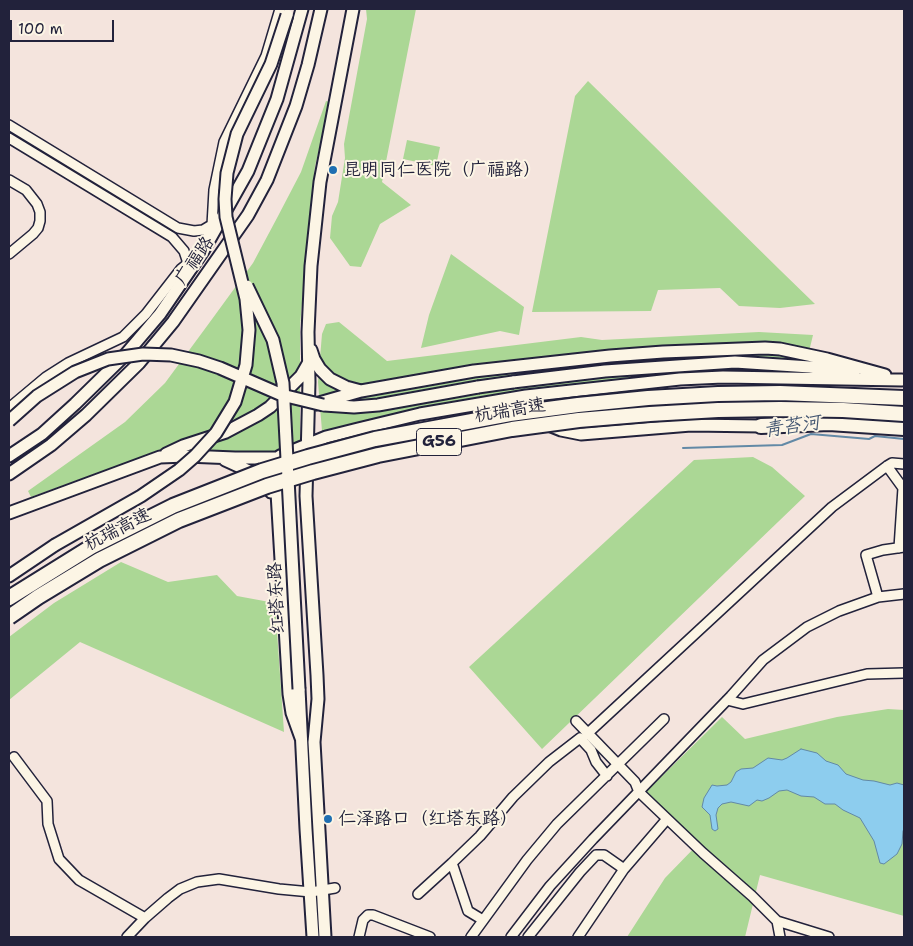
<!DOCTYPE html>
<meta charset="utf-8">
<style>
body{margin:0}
#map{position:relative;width:913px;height:946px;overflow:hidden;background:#f4e4dd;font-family:"Shantell Sans",sans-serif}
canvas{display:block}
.frame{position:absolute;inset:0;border:10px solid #22223b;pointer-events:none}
.scale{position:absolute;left:10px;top:20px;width:104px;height:22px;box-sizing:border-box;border:2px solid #22223b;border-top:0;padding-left:6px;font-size:15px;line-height:18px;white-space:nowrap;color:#22223b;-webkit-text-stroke:4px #fcf5e5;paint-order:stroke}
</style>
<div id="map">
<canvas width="913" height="946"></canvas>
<div class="frame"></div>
<div class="scale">100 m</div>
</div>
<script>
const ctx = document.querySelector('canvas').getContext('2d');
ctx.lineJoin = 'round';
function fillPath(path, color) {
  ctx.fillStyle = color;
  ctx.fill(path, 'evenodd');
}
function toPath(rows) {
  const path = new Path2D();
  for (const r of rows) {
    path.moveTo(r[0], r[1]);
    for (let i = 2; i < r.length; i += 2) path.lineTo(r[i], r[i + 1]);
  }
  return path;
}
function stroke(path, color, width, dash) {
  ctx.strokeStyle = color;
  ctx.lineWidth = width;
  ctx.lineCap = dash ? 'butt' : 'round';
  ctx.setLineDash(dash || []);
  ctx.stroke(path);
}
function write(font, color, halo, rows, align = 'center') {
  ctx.font = font + ' "Shantell Sans","LXGW WenKai TC",sans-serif';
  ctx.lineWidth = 4;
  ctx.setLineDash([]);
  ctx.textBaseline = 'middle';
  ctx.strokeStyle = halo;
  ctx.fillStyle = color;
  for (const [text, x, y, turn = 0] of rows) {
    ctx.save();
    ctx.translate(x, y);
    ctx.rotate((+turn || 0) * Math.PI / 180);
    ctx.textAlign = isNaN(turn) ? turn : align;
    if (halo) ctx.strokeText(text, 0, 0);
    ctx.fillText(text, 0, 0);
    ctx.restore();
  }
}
const green = toPath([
 [366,9,416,9,382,182,411,205,380,224,361,267,350,266,330,238,332,216,338,202,345,158,344,144,367,19],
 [588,81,780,270,815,304,780,308,739,306,720,288,658,290,651,311,532,312,575,96],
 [326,101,330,102,315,166,300,325,300,443,272,454,220,452,174,445,31,497,28,491,125,422,165,383,207,326,253,263,277,218,301,172],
 [407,140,440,147,436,166,403,159],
 [451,254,524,307,519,335,500,331,421,348,429,315],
 [339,322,387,361,581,337,602,340,759,332,813,335,807,360,723,362,723,371,625,379,537,389,413,410,372,421,322,431,318,382,322,334,326,324],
 [753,457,772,467,805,496,542,749,469,667,694,460],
 [121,562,168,582,217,575,237,596,275,603,284,732,80,642,9,700,9,637,54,603],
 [888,709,904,710,904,916,760,875,745,937,627,937,665,878,699,843,646,792,722,717,745,739,837,717]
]);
const water = toPath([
 [801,749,817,753,826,761,838,765,846,774,863,780,874,781,890,785,897,783,904,785,904,829,903,831,902,844,897,854,884,864,880,863,874,841,860,818,843,810,835,804,825,804,814,797,801,796,787,790,779,791,769,798,762,801,757,800,749,806,731,802,722,804,718,808,716,815,718,829,715,831,712,829,710,815,702,807,704,798,712,785,717,786,727,785,731,782,736,772,741,769,753,768,768,758,782,760,787,758,801,749]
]);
const stream = toPath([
 [683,448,782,445,811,434,869,439,875,436,904,439]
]);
const minor = toPath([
 [9,125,178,228,194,231,203,230,213,224],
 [9,138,172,237,184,251,188,263,188,268],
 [9,180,26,190,37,204,40,212,40,221,38,228,33,234,9,254],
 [208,235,212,225,214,190,224,142,266,56,280,9],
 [9,408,46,377,68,363,123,337,146,314,181,269,196,257],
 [887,466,903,488,899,548],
 [878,597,866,555,883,550,904,547],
 [727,700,743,704,867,674,904,673],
 [576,721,635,782,639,792,703,853,752,896,777,921,829,937],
 [587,734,832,507,887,466,892,463,904,464],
 [14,757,47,801,48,824,59,859,79,880,145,918],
 [452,863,468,911,483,920],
 [418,894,452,863,480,836,513,797,549,762,580,738,591,750,596,762,607,776],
 [777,921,780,937],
 [127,937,145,918,168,898,180,889,197,882,219,879,279,889,311,892,335,888],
 [359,937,363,920,368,915,373,915,430,937],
 [471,937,527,860,557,824,664,719],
 [511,937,550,886,593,839,731,696,763,660,807,627,839,611,878,597,904,594],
 [528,937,580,872,596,855,604,855,624,869],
 [578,937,624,869,667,819]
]);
const major = toPath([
 [311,350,314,359,320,369,330,379,346,387,361,391],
 [513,382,605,371,735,362,810,367,854,373],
 [670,403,798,401,904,406],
 [312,405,361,391,474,371,610,356,663,352,765,348,780,349,827,359,885,375],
 [324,405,354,407,378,405,478,387],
 [526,416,561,430,581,434,691,425,761,426],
 [166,454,183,446,226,432,258,415,270,407,301,376,309,362],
 [9,456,42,434,75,404,126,354,160,314,203,251,248,171,277,99,302,9],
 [280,456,326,437,358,429,420,414,526,396,680,379,723,377,902,380],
 [275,459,289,694,292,713,301,738],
 [225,460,249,471,262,481,271,492],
 [9,474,51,445,86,415,139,363,173,322,248,215,267,180,296,106,308,65,321,9],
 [9,513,160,457,186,456,235,458,297,458],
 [9,576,55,545],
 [299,689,306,829,313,937],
 [325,937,314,742,318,699,317,675,306,496,309,382,308,332,311,266,320,182,353,9]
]);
const highway = toPath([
 [761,426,829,423,904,428]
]);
const majorBridge = toPath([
 [247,286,273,340,283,383,299,689],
 [478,387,513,382],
 [9,421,37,396,75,372,108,359,143,354,171,355,199,361,220,368,282,395,323,405],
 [55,545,141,496,179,470,195,456,216,433,235,402,246,365,249,330,246,299,226,217,225,199,227,173,237,134,271,64,287,15]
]);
const highwayBridge = toPath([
 [9,598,91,547,173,506,262,471,308,457,375,439,510,414,578,405,648,398,718,394,780,393,904,398],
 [9,617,38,597,99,560,179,520,267,486,313,472,378,455,512,429,579,420,650,414,718,410,780,409,843,410,904,414]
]);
const markers = [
 [333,170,5,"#1f6fb2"],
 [328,819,5,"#1f6fb2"]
];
const shields = [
 [439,442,45]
];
const shieldNames = [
 ["G56",439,442]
];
const poiNames = [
 ["昆明同仁医院（广福路）",343,170],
 ["仁泽路口（红塔东路）",338,819]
];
const streetNames = [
 ["广福路",195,261,-55],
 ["杭瑞高速",510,411,-9],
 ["杭瑞高速",118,530,-27],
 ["红塔东路",277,598,-93]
];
const waterNames = [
 ["青苔河",792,427,-8]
];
fillPath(green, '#abd795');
fillPath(water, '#8dcdee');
stroke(water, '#6289a6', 1);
stroke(stream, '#6289a6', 2);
stroke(minor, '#22223b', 12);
stroke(major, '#22223b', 15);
stroke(highway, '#22223b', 18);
stroke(minor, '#fcf5e5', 9);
stroke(major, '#fcf5e5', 11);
stroke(highway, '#fcf5e5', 14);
stroke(majorBridge, '#22223b', 15, []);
stroke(highwayBridge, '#22223b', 18, []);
stroke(majorBridge, '#fcf5e5', 11);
stroke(highwayBridge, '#fcf5e5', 14);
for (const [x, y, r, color] of markers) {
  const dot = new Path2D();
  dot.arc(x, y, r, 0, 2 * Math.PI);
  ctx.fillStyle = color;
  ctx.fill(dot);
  stroke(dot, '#fcf5e5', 2);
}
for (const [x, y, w] of shields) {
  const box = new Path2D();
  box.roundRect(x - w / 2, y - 13.5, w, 27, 4);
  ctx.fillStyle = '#fcf5e5';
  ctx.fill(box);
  stroke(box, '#22223b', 1);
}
write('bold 16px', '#22223b', null, shieldNames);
write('18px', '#22223b', '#fcf5e5', poiNames, 'left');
write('18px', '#22223b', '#fcf5e5', streetNames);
write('italic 19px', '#425571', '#fcf5e5', waterNames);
</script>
